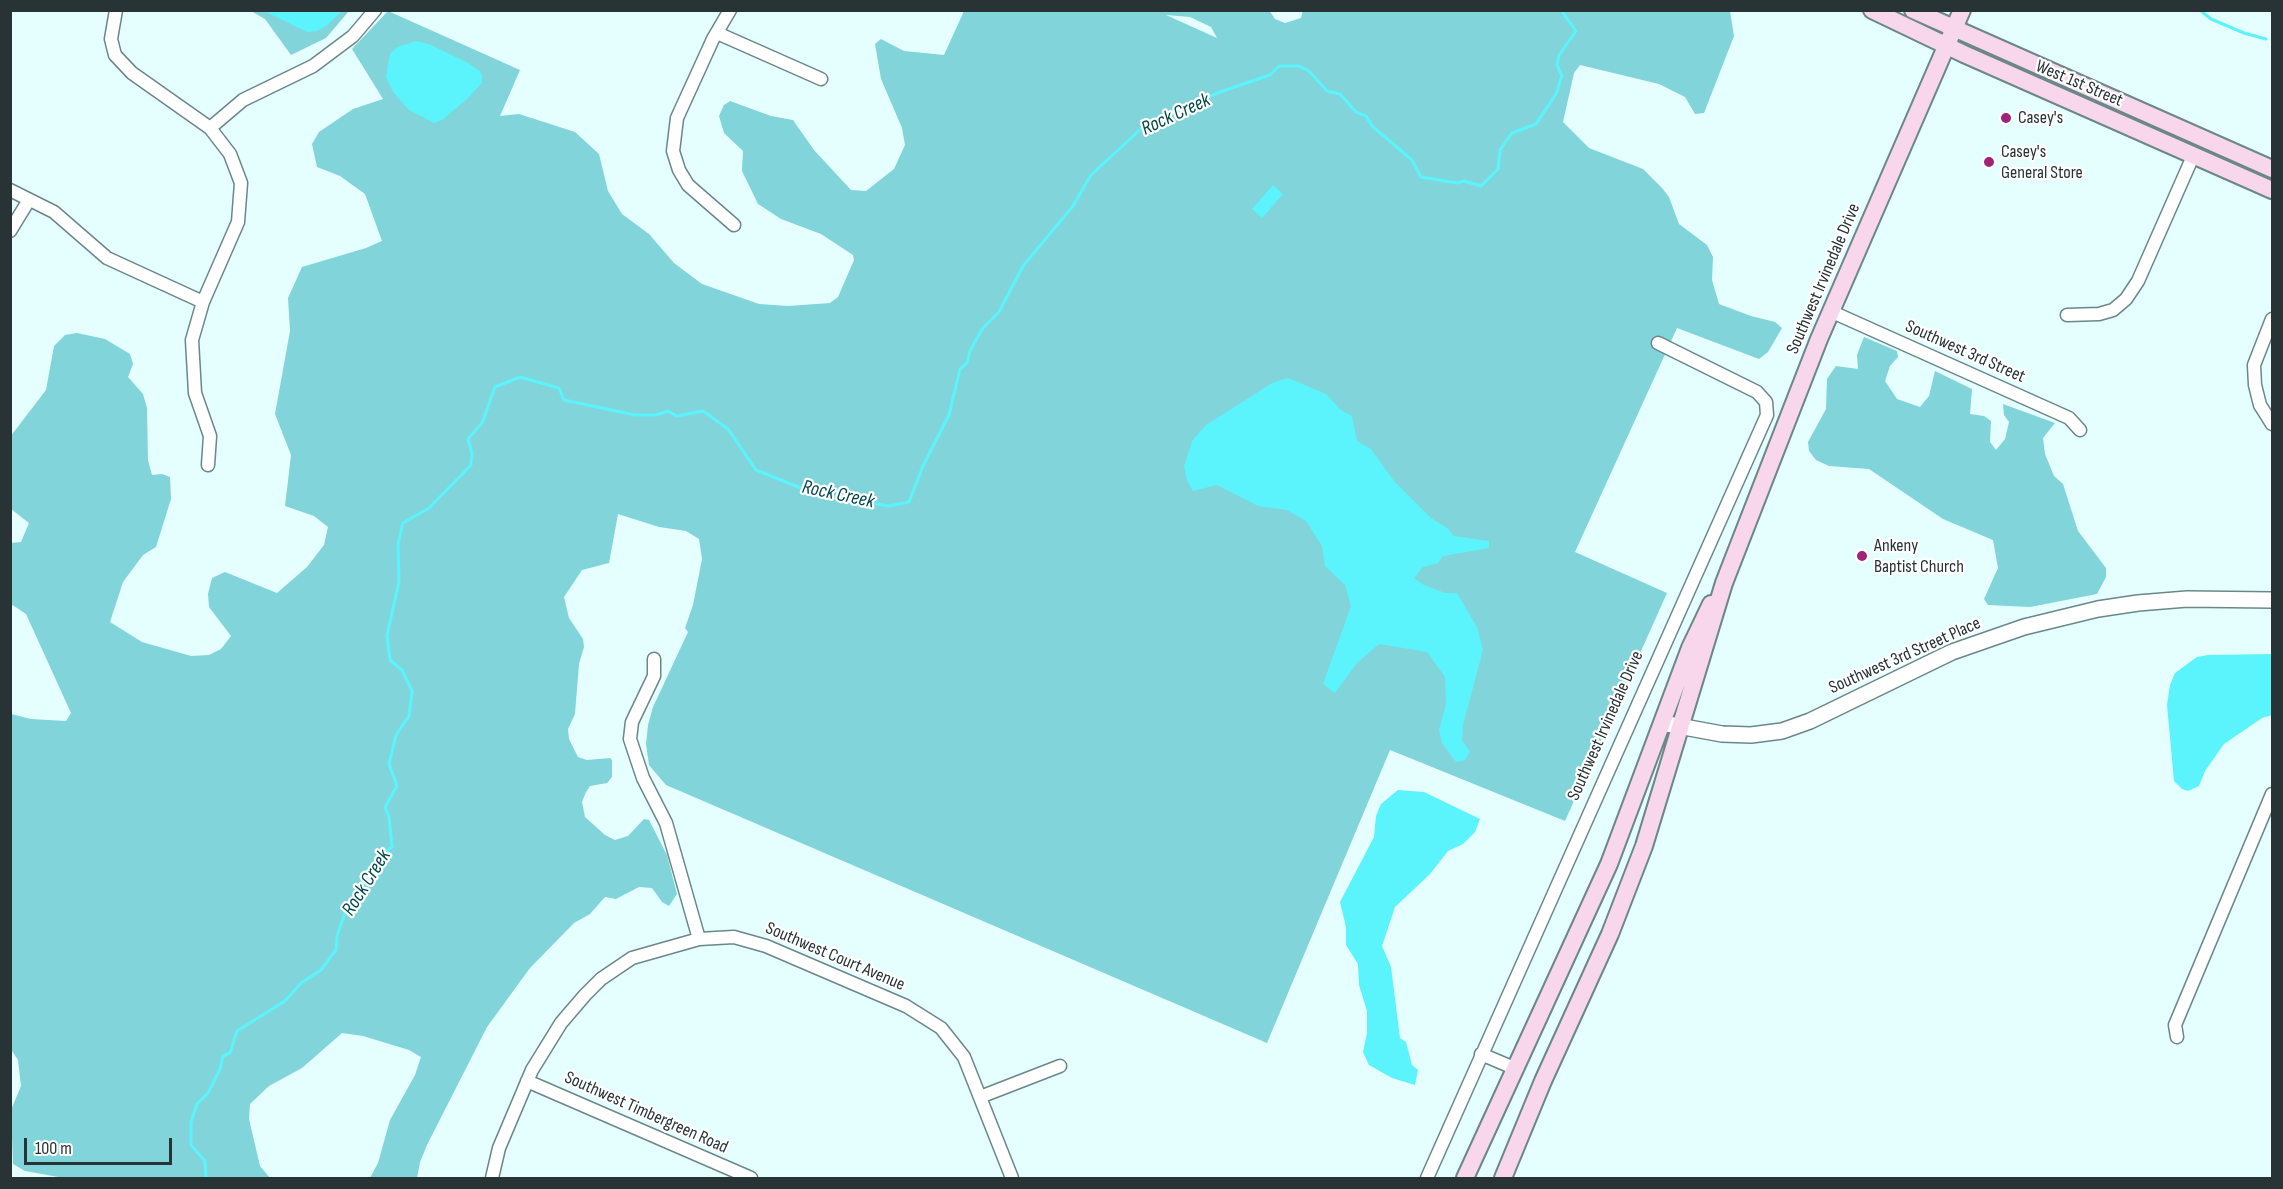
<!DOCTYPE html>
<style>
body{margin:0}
#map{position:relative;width:2283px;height:1189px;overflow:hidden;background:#e5feff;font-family:"Sofia Sans Condensed",sans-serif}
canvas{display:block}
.frame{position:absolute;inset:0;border:12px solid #273334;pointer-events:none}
.scale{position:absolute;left:24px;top:1138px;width:148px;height:27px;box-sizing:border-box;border:3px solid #273334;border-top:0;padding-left:8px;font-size:18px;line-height:21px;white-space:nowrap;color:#273334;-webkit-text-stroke:4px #fff;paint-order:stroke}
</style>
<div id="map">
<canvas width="2283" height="1189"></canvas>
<div class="frame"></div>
<div class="scale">100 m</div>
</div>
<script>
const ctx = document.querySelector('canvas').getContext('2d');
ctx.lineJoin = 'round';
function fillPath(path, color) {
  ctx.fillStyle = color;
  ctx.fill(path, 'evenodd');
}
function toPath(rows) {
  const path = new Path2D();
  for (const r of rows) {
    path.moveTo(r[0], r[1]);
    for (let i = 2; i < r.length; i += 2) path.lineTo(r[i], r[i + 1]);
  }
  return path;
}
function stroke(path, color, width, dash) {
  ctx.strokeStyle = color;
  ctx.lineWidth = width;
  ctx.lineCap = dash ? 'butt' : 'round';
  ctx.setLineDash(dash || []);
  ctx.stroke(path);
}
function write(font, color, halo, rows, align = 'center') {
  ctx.font = font + ' "Sofia Sans Condensed",sans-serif';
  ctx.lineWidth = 4.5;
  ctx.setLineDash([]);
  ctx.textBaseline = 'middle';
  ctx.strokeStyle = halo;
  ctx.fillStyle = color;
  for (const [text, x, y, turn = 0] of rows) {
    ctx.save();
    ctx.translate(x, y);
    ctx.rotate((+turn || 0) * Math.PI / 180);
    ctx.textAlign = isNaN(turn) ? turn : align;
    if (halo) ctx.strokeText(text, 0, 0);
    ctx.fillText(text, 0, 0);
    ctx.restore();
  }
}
const green = toPath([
 [1269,10,1275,19,1285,23,1301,18,1303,10,1730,11,1734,36,1704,113,1695,114,1685,97,1659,84,1580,65,1574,73,1563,122,1589,148,1643,169,1662,188,1669,197,1679,224,1707,245,1713,257,1712,280,1719,304,1751,316,1775,322,1782,328,1768,352,1759,359,1677,328,1575,552,1667,593,1565,821,1390,750,1267,1043,666,785,649,765,646,744,648,725,653,707,688,632,685,628,693,605,702,559,699,539,686,531,659,527,618,514,609,563,582,570,564,597,569,618,583,639,584,647,579,664,575,714,568,729,569,739,578,757,587,760,610,758,612,760,612,777,607,783,590,786,586,792,582,802,585,817,605,835,615,840,628,836,644,819,649,820,667,855,677,894,669,906,662,902,652,888,639,887,616,899,605,897,590,914,574,923,530,968,487,1027,427,1145,420,1162,417,1178,370,1178,378,1163,390,1120,415,1075,421,1057,409,1050,363,1036,342,1033,302,1068,269,1086,250,1104,249,1119,260,1166,270,1178,64,1178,25,1171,13,1164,11,1110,21,1086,18,1060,10,1048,11,714,31,719,66,721,71,713,26,614,11,604,11,543,21,542,29,523,11,509,10,437,46,390,54,346,65,335,77,333,105,339,130,354,133,364,128,377,143,394,147,408,148,460,152,475,162,474,170,477,171,499,156,547,143,555,123,582,110,622,142,642,191,656,209,655,221,649,231,636,209,607,208,594,212,578,225,572,277,593,307,567,324,545,328,527,314,516,285,506,291,455,275,414,290,331,288,298,302,267,366,248,382,241,365,194,340,176,317,167,312,144,319,132,353,109,383,99,352,49,388,11,520,70,500,116,519,114,575,132,599,154,608,191,622,214,649,234,674,263,702,284,759,304,788,306,830,303,838,297,854,260,853,255,821,234,781,219,758,204,742,171,743,151,724,133,719,116,724,105,730,101,771,116,793,120,814,150,851,190,866,191,894,169,905,145,902,128,881,79,875,44,881,39,904,51,944,55,964,11],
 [1166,15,1190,17,1211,27,1217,38],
 [251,11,349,11,326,38,291,55,265,19],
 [1864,337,1897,351,1898,357,1890,366,1885,381,1897,399,1920,407,1929,396,1935,371,1972,389,1970,414,1984,416,1991,421,1990,442,1996,450,2005,439,2009,422,2004,415,2003,404,2055,423,2043,438,2045,454,2054,476,2063,484,2078,531,2106,568,2106,577,2097,594,2030,607,1988,605,1984,599,1998,568,1993,540,1943,519,1869,469,1829,466,1816,460,1809,451,1808,442,1826,409,1827,379,1836,366,1858,369,1857,355]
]);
const water = toPath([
 [264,11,342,10,342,11,326,26,317,31,307,32],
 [416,41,429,44,468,63,480,71,482,76,482,83,467,99,442,120,434,123,409,110,393,92,386,77,390,54,397,47],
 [1273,185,1283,194,1262,218,1252,209],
 [1288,378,1326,394,1341,410,1352,416,1357,441,1371,449,1394,481,1431,518,1447,528,1454,536,1489,541,1489,548,1443,556,1438,563,1423,567,1414,578,1424,585,1445,593,1457,593,1477,627,1483,650,1463,725,1462,741,1470,751,1465,760,1456,762,1442,743,1439,730,1446,704,1445,677,1427,652,1379,644,1357,663,1335,693,1323,684,1351,606,1345,585,1325,566,1322,546,1306,521,1287,510,1258,506,1217,485,1193,491,1187,480,1184,466,1192,441,1206,425,1272,383],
 [2272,654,2272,715,2262,718,2224,744,2205,771,2199,786,2188,791,2182,789,2174,781,2167,705,2170,685,2175,673,2197,657,2208,655],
 [1398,790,1424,792,1480,819,1475,832,1463,844,1448,851,1430,874,1395,907,1382,946,1391,967,1400,1038,1406,1042,1412,1065,1418,1070,1415,1085,1392,1078,1369,1065,1363,1052,1367,1033,1367,1011,1359,985,1358,964,1346,945,1346,927,1340,902,1374,837,1376,816,1381,804]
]);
const stream = toPath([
 [2200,10,2211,19,2244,33,2266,39],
 [206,1178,205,1161,191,1145,191,1122,197,1104,208,1093,220,1069,223,1056,230,1053,237,1031,285,1001,301,983,321,970,336,950,337,936,345,913,379,857,392,847,389,817,385,807,397,786,389,764,396,735,409,716,412,691,402,670,390,660,387,635,399,582,398,544,403,523,429,508,471,465,472,453,468,439,482,423,495,387,520,377,559,388,564,400,635,415,656,415,668,411,677,416,703,411,728,429,756,470,816,494,889,506,909,502,923,466,949,415,960,369,967,363,970,351,982,329,999,312,1023,266,1073,206,1091,175,1143,127,1220,92,1270,75,1279,66,1299,66,1309,71,1327,91,1340,94,1356,112,1366,116,1372,126,1412,160,1421,177,1457,183,1464,181,1481,186,1498,169,1500,150,1512,133,1536,124,1556,94,1562,76,1557,65,1559,55,1576,31,1561,10]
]);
const minor = toPath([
 [116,10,111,39,115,55,132,73,210,128,230,154,241,183,238,222,203,302,192,340,195,393,210,436,208,465],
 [730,10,713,39,677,118,673,151,679,170,688,185,734,225],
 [717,33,821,79],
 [210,128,243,100,313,66,353,36,375,10],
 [10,190,54,212,107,258,203,302],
 [10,231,29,200],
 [1830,311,2069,418,2080,430],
 [2067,315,2099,314,2113,310,2126,299,2138,281,2194,154],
 [2272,319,2254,365,2255,385,2260,405,2272,424],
 [654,659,654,676,632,722,630,739,643,778,666,823,699,939],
 [2177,1037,2175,1025,2272,794],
 [1481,1054,1514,1068],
 [527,1081,751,1178],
 [980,1097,1060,1066],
 [492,1178,499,1148,532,1070,561,1023,585,995,601,979,632,958,699,939,734,937,766,946,906,1006,941,1028,964,1057,1012,1178],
 [1427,1178,1767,415,1766,402,1757,392,1658,343]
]);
const tertiary = toPath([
 [1662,723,1722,734,1751,735,1782,731,1810,721,1952,652,2024,627,2098,609,2138,603,2187,599,2272,600]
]);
const secondary = toPath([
 [1872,10,1964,54,2272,190],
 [1913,10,2272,169],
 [1465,1178,1609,864,1690,648,1711,604],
 [1503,1178,1543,1081,1610,934,1644,846,1724,583,1819,339,1962,10]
]);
const markers = [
 [2006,118,6,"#a02378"],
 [1989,162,6,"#a02378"],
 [1862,556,6,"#a02378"]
];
const streetNames = [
 ["West 1st Street",2079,84,23],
 ["Southwest Irvinedale Drive",1824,279,-67],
 ["Southwest 3rd Street",1965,352,24],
 ["Southwest 3rd Street Place",1905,656,-24],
 ["Southwest Irvinedale Drive",1606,726,-66],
 ["Southwest Court Avenue",835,957,23],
 ["Southwest Timbergreen Road",646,1113,24]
];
const poiNames = [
 ["Casey's",2018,118],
 ["Casey's",2001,152],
 ["General Store",2001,173],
 ["Ankeny",1874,546],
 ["Baptist Church",1874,567]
];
const waterNames = [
 ["Rock Creek",1176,115,-25],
 ["Rock Creek",838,495,12],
 ["Rock Creek",367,883,-58]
];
fillPath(green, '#81d5da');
fillPath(water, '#5bf3fc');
stroke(stream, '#5bf3fc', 3);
stroke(minor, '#6b8789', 15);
stroke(tertiary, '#6b8789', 18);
stroke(secondary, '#6b8789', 20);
stroke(minor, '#fff', 12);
stroke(tertiary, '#fff', 15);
stroke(secondary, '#f8d6eb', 16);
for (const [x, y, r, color] of markers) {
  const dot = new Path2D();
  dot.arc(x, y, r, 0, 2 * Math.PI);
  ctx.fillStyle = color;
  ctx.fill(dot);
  stroke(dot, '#fff', 2);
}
write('18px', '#273334', '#fff', streetNames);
write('18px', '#273334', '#fff', poiNames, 'left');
write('italic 20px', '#00484c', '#fff', waterNames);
</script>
